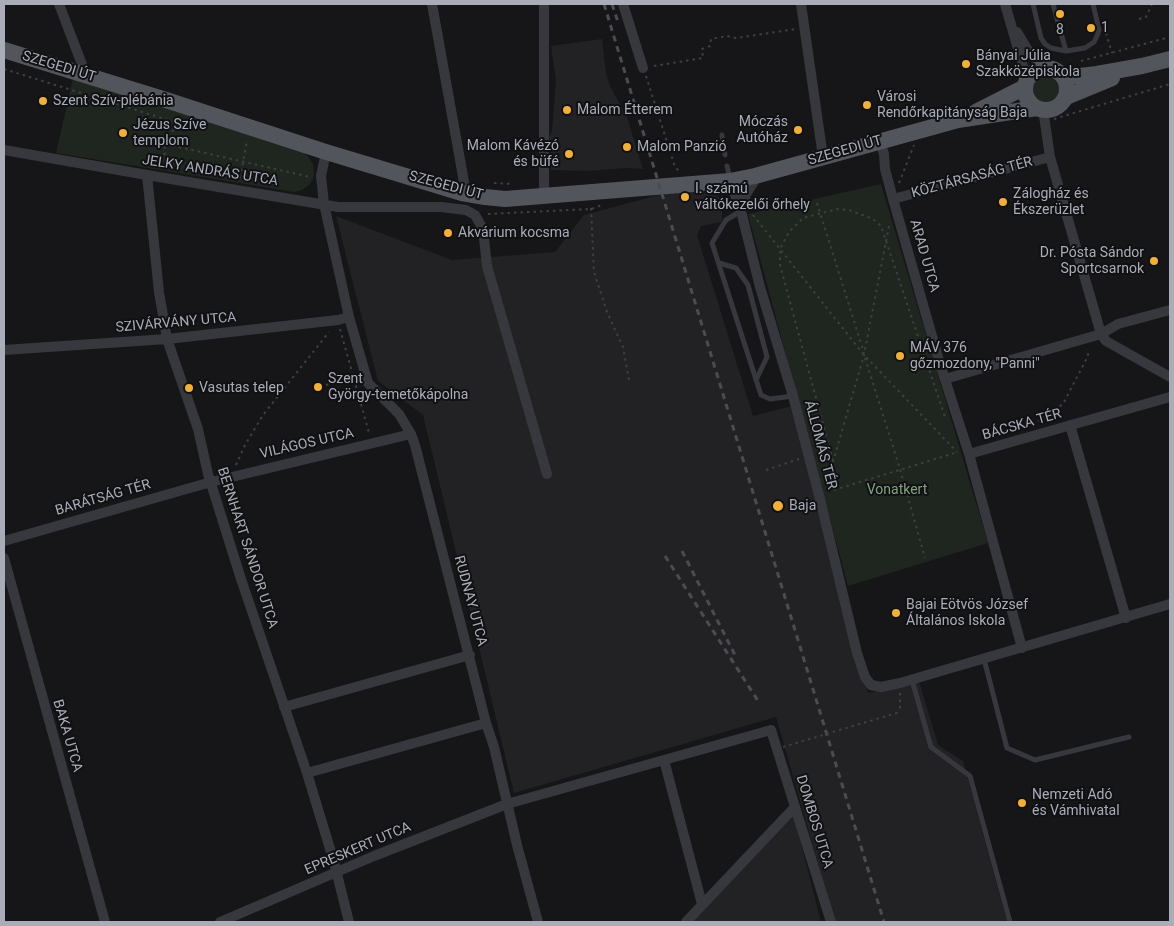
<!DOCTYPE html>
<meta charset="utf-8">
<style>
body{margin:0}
#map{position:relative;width:1174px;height:926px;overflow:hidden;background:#161618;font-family:Roboto,sans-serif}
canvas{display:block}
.frame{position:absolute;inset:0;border:5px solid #a8adb8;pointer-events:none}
</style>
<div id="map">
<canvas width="1174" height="926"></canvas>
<div class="frame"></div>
</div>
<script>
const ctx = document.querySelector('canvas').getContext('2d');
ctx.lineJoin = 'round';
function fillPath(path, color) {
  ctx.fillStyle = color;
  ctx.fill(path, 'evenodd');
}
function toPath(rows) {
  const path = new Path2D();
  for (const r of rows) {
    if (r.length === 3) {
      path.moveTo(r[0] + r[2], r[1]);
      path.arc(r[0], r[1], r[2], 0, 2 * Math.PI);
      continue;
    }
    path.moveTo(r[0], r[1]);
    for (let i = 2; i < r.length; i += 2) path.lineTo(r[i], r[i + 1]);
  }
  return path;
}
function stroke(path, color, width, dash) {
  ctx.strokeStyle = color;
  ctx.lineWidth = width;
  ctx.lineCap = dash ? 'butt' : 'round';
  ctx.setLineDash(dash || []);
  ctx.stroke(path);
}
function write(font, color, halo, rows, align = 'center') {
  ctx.font = font + ' Roboto,sans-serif';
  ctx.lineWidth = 4;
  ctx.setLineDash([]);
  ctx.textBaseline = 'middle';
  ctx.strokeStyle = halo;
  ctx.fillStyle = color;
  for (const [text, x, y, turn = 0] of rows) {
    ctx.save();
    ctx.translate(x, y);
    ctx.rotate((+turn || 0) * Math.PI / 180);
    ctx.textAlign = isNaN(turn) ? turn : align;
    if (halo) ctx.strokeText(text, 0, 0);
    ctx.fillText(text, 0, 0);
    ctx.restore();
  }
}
const built = toPath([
 [602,39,606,73,610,86,627,117,643,169,625,168,589,171,551,170,549,137,552,131,556,80,551,46],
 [689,190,714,194,722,200,722,222,701,226,697,235,753,416,792,406,868,693,919,681,938,745,963,761,1007,922,835,922,776,717,514,793,423,415,378,381,336,216,452,260,555,252,584,215,655,196],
 [794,816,821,922,692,922]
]);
const green = toPath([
 [1046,88,14],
 [73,78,303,152,307,155,313,164,314,173,313,179,310,184,302,190,294,192,56,153],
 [881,184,988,543,848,586,748,214]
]);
const path = toPath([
 [1139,19,1146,17,1152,4],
 [1106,33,1112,53],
 [1081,61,1170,37],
 [654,66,703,58,702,49,710,46,711,39,727,36,736,38,796,29],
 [4,69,181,124],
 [646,76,675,167,680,172],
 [1054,119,1170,84],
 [166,144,310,177],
 [167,168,164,151,167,138,170,133,187,120],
 [240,178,247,141],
 [494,183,512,184],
 [899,183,914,145],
 [817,203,864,353],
 [591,208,594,272,607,312,623,347,629,380],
 [488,214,591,209,602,205],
 [753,215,864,355,957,452],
 [889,226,864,355,828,479,834,490,958,452],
 [340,329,369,433],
 [865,358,900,469,925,558],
 [326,385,353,377],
 [1033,425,1063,404,1088,356,1088,349],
 [833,461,780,265,780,249,789,232,803,218,837,209,849,210,873,219,881,226,945,417],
 [236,465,245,445,263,415,329,332],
 [766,470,799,459],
 [900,693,900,712]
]);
const lane = toPath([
 [1033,4,1041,38,1045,44,1051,48,1066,51,1085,48,1094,42,1097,36,1099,30,1093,4],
 [1053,4,1066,51],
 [722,135,725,155],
 [727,166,730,178],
 [741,211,726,220,712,243,761,395,770,399,793,396],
 [719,263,736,268,748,285,767,357,756,380],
 [984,659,1007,748,1035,760,1129,737],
 [912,680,931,747,970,776,1010,922]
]);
const street = toPath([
 [59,4,86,75],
 [432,4,464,182,462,193],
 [544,4,544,197],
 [623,4,643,68],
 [801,4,823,157],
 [1005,4,1027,80],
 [1017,32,1032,57,1053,69],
 [1043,109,1050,157,1101,334,1106,341,1170,377],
 [880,141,884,154,885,169,893,199,940,364,969,454,1022,648],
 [4,150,147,175,338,207,441,207,466,210,475,215,483,229,487,266,547,474],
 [326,152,321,176,324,204,349,317,368,383,399,414,411,434,415,445,486,723,494,747,517,845,538,922],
 [147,175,159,292,167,339,198,429,208,474,241,579,307,773,334,862,349,922],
 [730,181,741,211,760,287,793,396,819,495,857,653,865,677,871,685,881,687,900,683,1170,604],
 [893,199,1050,157],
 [741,211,746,194,758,175],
 [4,350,167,339,338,320,349,317],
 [945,379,1101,334,1118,324,1170,310],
 [1070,425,1126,618],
 [969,454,1170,397],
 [4,541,211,482,411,434],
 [4,558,105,922],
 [284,707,470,655],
 [664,760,702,904],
 [307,773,486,723],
 [220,922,374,856,507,804,771,730,831,922],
 [686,922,795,807]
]);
const primary = toPath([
 [4,50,166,100,326,152,462,193,485,197,505,199,730,181,755,176,958,120,1037,108],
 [1046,89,21],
 [1063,76,1080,76,1097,74,1142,66,1170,59],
 [1066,97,1112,78],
 [976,112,1025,87]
]);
const rail = toPath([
 [604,4,884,922],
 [612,4,618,22],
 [682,551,736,657],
 [665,556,760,704]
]);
const pathBridge = toPath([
 [783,747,900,712]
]);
const markers = [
 [1060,14,5,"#f2b134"],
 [1091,28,5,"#f2b134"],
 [966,64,5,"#f2b134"],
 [43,101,5,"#f2b134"],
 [867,105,5,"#f2b134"],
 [567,110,5,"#f2b134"],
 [798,130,5,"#f2b134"],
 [123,133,5,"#f2b134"],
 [627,147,5,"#f2b134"],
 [569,154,5,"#f2b134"],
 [685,197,5,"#f2b134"],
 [1003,202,5,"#f2b134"],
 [448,233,5,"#f2b134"],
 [1154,261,5,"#f2b134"],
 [900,356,5,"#f2b134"],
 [318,387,5,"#f2b134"],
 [189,388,5,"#f2b134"],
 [778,506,6,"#f2b134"],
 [896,613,5,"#f2b134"],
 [1022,803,5,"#f2b134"]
];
const poiNames = [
 ["1",1101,28],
 ["8",1060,30,"center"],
 ["Bányai Júlia",976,56],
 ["Szakközépiskola",976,72],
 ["Városi",877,97],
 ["Rendőrkapitányság Baja",877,113],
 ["Szent Szív-plébánia",53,101],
 ["Malom Étterem",577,110],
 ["Móczás",788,122,"right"],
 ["Autóház",788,138,"right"],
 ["Jézus Szíve",133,125],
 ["templom",133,141],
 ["Malom Kávézó",559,146,"right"],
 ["és büfé",559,162,"right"],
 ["Malom Panzió",637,147],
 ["I. számú",695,189],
 ["váltókezelői őrhely",695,205],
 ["Zálogház és",1013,194],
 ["Ékszerüzlet",1013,210],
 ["Akvárium kocsma",458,233],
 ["Dr. Pósta Sándor",1144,253,"right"],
 ["Sportcsarnok",1144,269,"right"],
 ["MÁV 376",910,348],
 ["gőzmozdony, \"Panni\"",910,364],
 ["Szent",328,379],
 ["György-temetőkápolna",328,395],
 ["Vasutas telep",199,388],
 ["Baja",789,506],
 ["Bajai Eötvös József",906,605],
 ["Általános Iskola",906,621],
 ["Nemzeti Adó",1032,795],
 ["és Vámhivatal",1032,811]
];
const streetNames = [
 ["SZEGEDI ÚT",59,67,17],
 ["SZEGEDI ÚT",845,151,-16],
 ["JELKY ANDRÁS UTCA",210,171,9],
 ["KÖZTÁRSASÁG TÉR",972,178,-15],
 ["SZEGEDI ÚT",446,186,15],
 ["ARAD UTCA",924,256,74],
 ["SZIVÁRVÁNY UTCA",176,323,-5],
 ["BÁCSKA TÉR",1022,425,-16],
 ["VILÁGOS UTCA",307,444,-13],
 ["ÁLLOMÁS TÉR",820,445,75],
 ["BARÁTSÁG TÉR",103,498,-16],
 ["BERNHART SÁNDOR UTCA",247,548,72],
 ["RUDNAY UTCA",470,601,75],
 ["BAKA UTCA",67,736,74],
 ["DOMBOS UTCA",814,822,73],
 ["EPRESKERT UTCA",358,849,-23]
];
const parkNames = [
 ["Vonatkert",897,490]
];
fillPath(built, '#222225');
fillPath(green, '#1e261f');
stroke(path, '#3d3f44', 2, [2.5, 4]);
stroke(lane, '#37383d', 5);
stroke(street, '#37383d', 10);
stroke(primary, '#53555c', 16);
stroke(rail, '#4a4c52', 3, [6, 5]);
stroke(pathBridge, '#3d3f44', 2, [2.5, 4]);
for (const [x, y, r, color] of markers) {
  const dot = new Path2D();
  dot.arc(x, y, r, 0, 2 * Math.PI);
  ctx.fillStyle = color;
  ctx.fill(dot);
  stroke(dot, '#111113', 2);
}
write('14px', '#a8adb8', '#111113', poiNames, 'left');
write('14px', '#a8adb8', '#111113', streetNames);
write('14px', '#7fa381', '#111113', parkNames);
</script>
